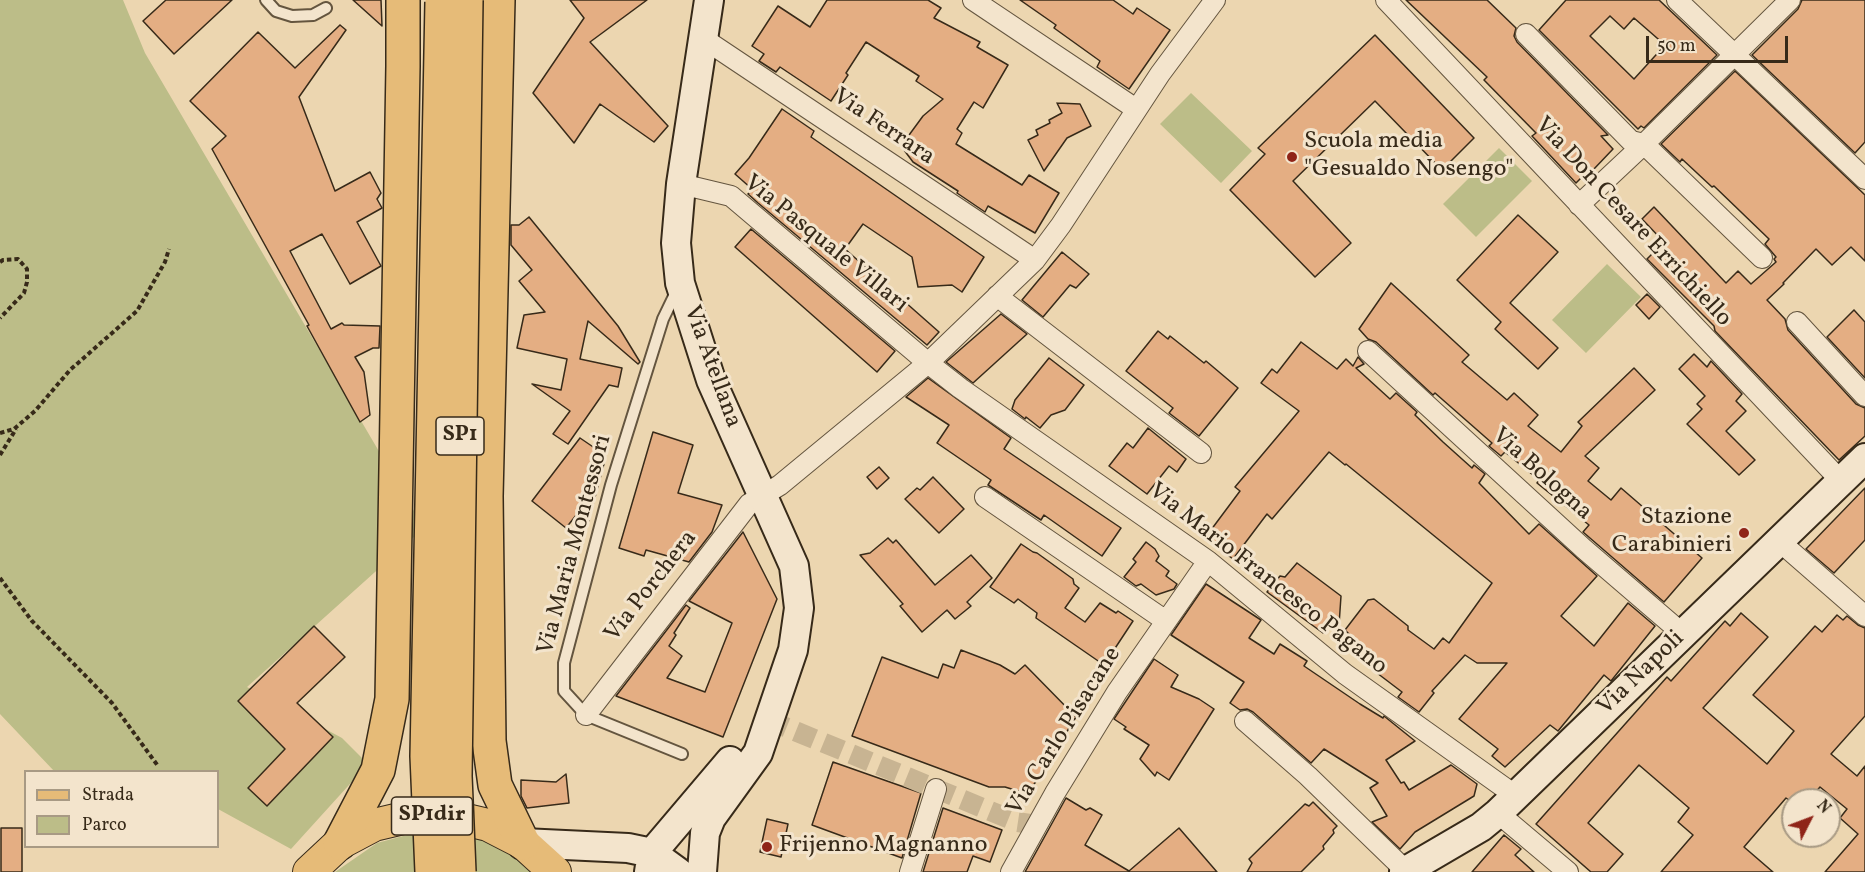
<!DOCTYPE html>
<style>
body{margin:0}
#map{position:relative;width:1865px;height:872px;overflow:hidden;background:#ecd6b0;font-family:Vollkorn,serif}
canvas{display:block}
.legend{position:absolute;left:24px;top:770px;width:195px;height:78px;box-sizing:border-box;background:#f3e4cc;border:2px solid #a89a84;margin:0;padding:8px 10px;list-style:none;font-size:18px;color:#372a19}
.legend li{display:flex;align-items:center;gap:12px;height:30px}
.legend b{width:30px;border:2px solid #a89a84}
.north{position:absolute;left:1781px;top:788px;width:60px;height:60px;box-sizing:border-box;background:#f3e4cc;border:2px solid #a89a84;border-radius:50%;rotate:48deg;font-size:16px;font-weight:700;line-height:24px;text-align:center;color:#372a19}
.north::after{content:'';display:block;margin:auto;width:21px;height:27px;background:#8f2418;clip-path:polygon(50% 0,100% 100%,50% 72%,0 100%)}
.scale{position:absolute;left:1646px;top:36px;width:142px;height:27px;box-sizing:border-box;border:3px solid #372a19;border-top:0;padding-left:8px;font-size:18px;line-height:21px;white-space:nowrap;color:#372a19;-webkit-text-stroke:4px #f3e4cc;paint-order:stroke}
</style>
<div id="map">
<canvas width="1865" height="872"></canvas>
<ul class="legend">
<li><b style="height:8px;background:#e6bb78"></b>Strada</li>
<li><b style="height:16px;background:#bcbd88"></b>Parco</li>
</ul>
<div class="north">N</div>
<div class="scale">50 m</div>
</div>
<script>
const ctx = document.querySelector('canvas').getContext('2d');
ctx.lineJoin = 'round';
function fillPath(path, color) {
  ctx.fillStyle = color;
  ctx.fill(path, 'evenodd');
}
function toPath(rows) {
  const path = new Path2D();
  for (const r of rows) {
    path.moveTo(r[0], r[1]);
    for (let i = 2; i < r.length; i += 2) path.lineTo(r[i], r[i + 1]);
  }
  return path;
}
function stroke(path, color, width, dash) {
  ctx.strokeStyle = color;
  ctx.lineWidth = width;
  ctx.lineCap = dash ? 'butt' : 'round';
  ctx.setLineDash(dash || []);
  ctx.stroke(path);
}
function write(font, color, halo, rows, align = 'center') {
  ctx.font = font + ' Vollkorn,serif';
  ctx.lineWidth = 6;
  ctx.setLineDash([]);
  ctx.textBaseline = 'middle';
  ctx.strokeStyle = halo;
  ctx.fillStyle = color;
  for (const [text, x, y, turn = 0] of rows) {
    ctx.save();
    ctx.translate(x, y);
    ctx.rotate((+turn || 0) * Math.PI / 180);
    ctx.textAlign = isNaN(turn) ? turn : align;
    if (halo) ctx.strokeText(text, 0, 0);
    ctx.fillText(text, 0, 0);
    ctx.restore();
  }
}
const green = toPath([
 [0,0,123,0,145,53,424,528,247,687,342,738,368,764,291,849,218,809,218,772,54,771,0,714],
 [1191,93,1252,151,1221,183,1160,124],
 [1499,148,1532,181,1476,237,1443,204],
 [1607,264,1641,297,1586,353,1552,320],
 [422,831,469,834,513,851,537,872,335,872,377,843]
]);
const building = toPath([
 [166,0,232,0,174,54,143,21,166,0],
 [353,0,381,0,382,26,353,0],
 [570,0,647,0,590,42,668,126,654,142,600,104,574,143,533,93,584,18,570,0],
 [827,0,928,0,941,8,934,18,980,42,977,47,1008,65,983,108,974,102,957,129,962,133,956,144,1022,185,1029,175,1059,193,1035,233,988,206,985,212,957,193,958,191,913,162,901,146,923,116,943,99,916,81,919,76,866,42,846,73,848,75,831,101,780,67,776,72,759,61,764,54,752,46,778,6,810,27,827,0],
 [1020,0,1113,0,1133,14,1137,8,1170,30,1129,89,1097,67,1100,61,1054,28,1056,25,1020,0],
 [1406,0,1487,0,1516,28,1514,36,1517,42,1608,135,1601,136,1613,149,1593,170,1591,168,1576,183,1532,136,1536,133,1484,80,1487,77,1406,0],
 [1566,0,1659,0,1717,55,1644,128,1641,126,1638,129,1539,30,1566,0],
 [1610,16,1624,29,1634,18,1665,45,1634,79,1590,36,1610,16],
 [1802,0,1865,0,1865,142,1855,153,1752,55,1798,9,1802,0],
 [340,25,346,30,299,97,335,191,370,172,381,193,377,199,382,208,357,222,381,266,350,284,322,234,290,251,331,329,342,323,344,325,380,326,379,348,373,348,355,357,364,372,370,415,360,422,307,326,309,325,212,149,226,136,190,101,258,32,295,68,340,25],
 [1375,35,1474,138,1442,170,1375,101,1293,181,1351,243,1315,277,1230,190,1265,154,1258,148,1375,35],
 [1735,71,1865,195,1865,261,1851,247,1832,265,1816,249,1783,283,1784,284,1767,300,1785,319,1788,330,1856,404,1865,408,1865,436,1839,460,1715,331,1714,326,1647,259,1664,242,1642,219,1654,207,1726,283,1738,271,1751,284,1776,262,1774,259,1776,257,1765,244,1769,239,1714,186,1712,187,1682,159,1680,162,1661,144,1735,71],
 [1057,103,1080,104,1091,126,1067,138,1044,171,1028,140,1038,135,1036,130,1050,123,1049,120,1062,113,1057,103],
 [782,109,814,131,811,137,984,257,962,292,952,285,918,287,912,257,863,224,845,249,939,332,927,345,758,203,748,194,752,189,735,174,749,158,782,109],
 [1518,215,1558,252,1510,303,1558,348,1538,369,1495,329,1501,322,1457,280,1518,215],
 [529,217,618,326,640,362,638,364,588,321,580,359,622,368,618,387,609,385,568,444,553,434,570,411,532,384,561,390,567,359,517,348,524,315,545,312,519,281,532,270,511,245,511,225,519,225,529,217],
 [751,229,895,351,877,372,735,247,751,229],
 [1062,252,1089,274,1076,288,1070,285,1043,317,1022,300,1062,252],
 [1391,283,1469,355,1462,362,1507,400,1514,393,1538,415,1528,426,1561,452,1582,426,1578,422,1634,368,1655,390,1585,456,1599,468,1588,481,1611,500,1621,488,1702,558,1664,602,1583,532,1589,525,1537,483,1539,480,1505,452,1501,456,1489,446,1492,443,1435,393,1433,395,1376,342,1368,339,1359,329,1391,283],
 [1647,294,1660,307,1649,319,1636,305,1647,294],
 [1854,310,1865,322,1865,378,1827,337,1854,310],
 [1001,314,1027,334,973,383,946,362,1001,314],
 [1158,331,1168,339,1170,336,1204,363,1206,361,1238,388,1199,436,1169,413,1173,408,1126,371,1158,331],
 [1301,342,1337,369,1346,359,1353,366,1358,357,1364,364,1356,368,1390,399,1396,393,1417,412,1415,415,1443,442,1472,468,1474,465,1485,474,1479,483,1529,534,1539,524,1597,576,1561,616,1594,646,1628,603,1655,626,1611,681,1604,675,1558,731,1550,725,1505,767,1492,756,1498,749,1459,719,1507,663,1477,663,1465,655,1432,691,1434,693,1419,712,1398,697,1402,692,1377,673,1377,670,1369,663,1369,654,1345,630,1368,600,1374,599,1408,626,1408,630,1434,649,1443,638,1449,643,1492,583,1346,464,1345,465,1329,452,1272,519,1267,514,1233,559,1205,538,1240,491,1235,487,1299,411,1261,383,1272,369,1277,373,1301,342],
 [1694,354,1707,367,1711,361,1742,394,1736,401,1746,411,1726,431,1755,460,1739,475,1687,424,1702,409,1697,404,1705,396,1679,369,1694,354],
 [1049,358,1084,385,1065,410,1051,415,1040,428,1026,417,1025,419,1012,409,1015,400,1049,358],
 [928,378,1011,438,1004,449,1121,528,1102,556,1044,515,1041,520,988,485,991,480,937,443,949,425,906,397,928,378],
 [1148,428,1186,459,1177,472,1169,466,1147,494,1109,466,1127,443,1133,448,1148,428],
 [653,432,693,445,678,493,722,505,712,532,689,562,646,550,644,556,619,548,653,432],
 [580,438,602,453,600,456,605,460,588,523,577,514,566,528,532,501,580,438],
 [879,467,889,478,877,489,867,477,879,467],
 [933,477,964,509,939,533,905,499,917,488,920,490,933,477],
 [1865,488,1865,540,1834,573,1806,549,1865,488],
 [743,532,777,599,723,737,616,696,686,605,690,608,674,633,676,635,669,646,682,656,667,678,705,692,732,623,689,601,743,532],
 [888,538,893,543,896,540,935,585,971,555,992,578,967,602,971,606,955,619,947,610,922,632,900,606,903,604,860,555,870,553,888,538],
 [1146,542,1155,549,1159,556,1156,561,1169,571,1166,576,1177,584,1174,589,1156,595,1141,584,1136,586,1124,577,1136,562,1133,559,1146,542],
 [1021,544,1033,552,1037,553,1073,579,1074,584,1079,588,1065,608,1085,622,1100,603,1116,613,1118,611,1133,621,1104,665,1036,618,1037,613,1018,599,1014,603,990,587,1021,544],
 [1297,563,1341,596,1339,625,1333,619,1323,633,1267,592,1280,576,1285,577,1297,563],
 [1206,584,1261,620,1249,638,1274,654,1280,644,1307,661,1304,666,1360,704,1383,718,1384,716,1415,741,1386,760,1401,783,1404,782,1409,790,1451,765,1477,784,1474,796,1415,832,1400,849,1372,822,1387,816,1370,788,1378,783,1324,749,1311,763,1253,712,1247,709,1240,710,1230,703,1244,682,1171,635,1206,584],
 [1741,613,1768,637,1703,708,1767,764,1794,731,1753,695,1815,626,1822,632,1837,615,1843,620,1847,616,1858,625,1865,628,1865,716,1831,754,1857,776,1865,766,1865,872,1825,872,1858,834,1840,818,1847,809,1820,787,1809,800,1789,800,1786,798,1744,847,1773,872,1661,872,1693,835,1678,822,1689,808,1639,765,1588,823,1623,854,1607,872,1591,872,1536,824,1667,677,1671,681,1725,621,1730,626,1741,613],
 [314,626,345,657,297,703,333,737,267,806,248,788,285,749,238,701,314,626],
 [961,650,1000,665,1015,674,1025,665,1076,717,1028,794,1005,787,989,787,852,736,882,657,938,678,943,664,954,668,961,650],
 [1154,659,1178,675,1171,687,1199,699,1214,709,1169,780,1157,772,1155,776,1140,759,1149,745,1124,729,1126,727,1114,719,1154,659],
 [833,762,921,793,902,858,812,825,833,762],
 [566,774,569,803,527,808,521,796,521,780,556,782,566,774],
 [1066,798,1086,810,1090,808,1102,815,1085,845,1129,871,1179,828,1217,872,1025,872,1066,798],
 [1313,802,1337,826,1333,830,1334,833,1323,846,1324,849,1301,872,1247,872,1252,863,1249,859,1305,804,1309,806,1313,802],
 [943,808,1002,830,990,862,973,856,967,872,923,872,943,808],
 [767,819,788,824,781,857,760,852,767,819],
 [1,828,22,828,22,872,1,872,1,828],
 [1504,835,1521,849,1515,855,1534,872,1472,872,1504,835]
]);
const minorTunnel = toPath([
 [768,720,1017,822,1037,825]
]);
const path = toPath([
 [0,262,3,260,18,259,27,269,27,282,24,293,0,318],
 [0,433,14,429,35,411,70,370,137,311,165,262,169,249],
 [0,455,16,429],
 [0,578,32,621,112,703,158,766]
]);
const service = toPath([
 [266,0,276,11,292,16,313,15,326,8],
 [677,290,663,319,611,485,564,663,564,691,586,715,682,754]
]);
const minor = toPath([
 [973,0,1136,109],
 [1386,0,1841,481],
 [1677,0,1865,179],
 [1526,34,1631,141,1644,144,1762,258],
 [704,39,1035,260],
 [681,184,731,196,928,363,960,388,1208,561,1345,674,1516,796],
 [1579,205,1644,144,1790,0],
 [997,296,1201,453],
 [1797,322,1865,396],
 [1368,351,1584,549,1683,634],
 [985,497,1166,621],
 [1779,541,1865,616],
 [586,715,749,504,780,485,928,363,1035,260,1061,225,1160,74,1215,0],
 [1245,721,1308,776,1406,871],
 [1498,813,1568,872],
 [910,872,936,789],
 [1011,872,1055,793,1117,692,1208,561]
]);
const secondary = toPath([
 [523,843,628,848,652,853,678,872],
 [649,872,652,853,730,761],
 [702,872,705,833,711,818,758,753,793,650,799,608,794,566,711,380,680,283,676,243,681,184,709,0],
 [1404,872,1481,827,1498,813,1865,458]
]);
const primary = toPath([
 [309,872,340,843,374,825,412,816,450,816,488,825,523,843,555,872]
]);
const trunk = toPath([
 [498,0,486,496,489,741,495,785,523,843],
 [340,843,378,770,392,699,403,66,403,0]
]);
const trunkBridge = toPath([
 [432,872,427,756,442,2],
 [459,872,455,776,466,0]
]);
const markers = [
 [1292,157,6,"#8f2418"],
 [1744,533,6,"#8f2418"],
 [767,847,6,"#8f2418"]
];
const shields = [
 [460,436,48],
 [432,816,81]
];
const shieldNames = [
 ["SP1",460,436],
 ["SP1dir",432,816]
];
const streetNames = [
 ["Via Ferrara",883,128,34],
 ["Via Don Cesare Errichiello",1632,223,47],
 ["Via Pasquale Villari",825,245,39],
 ["Via Atellana",711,367,70],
 ["Via Bologna",1541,475,42],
 ["Via Maria Montessori",576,545,-75],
 ["Via Mario Francesco Pagano",1267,580,38],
 ["Via Porchera",652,587,-52],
 ["Via Napoli",1642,674,-44],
 ["Via Carlo Pisacane",1065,732,-58]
];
const poiNames = [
 ["Scuola media",1304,143],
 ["\"Gesualdo Nosengo\"",1304,171],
 ["Stazione",1732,519,"right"],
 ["Carabinieri",1732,547,"right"],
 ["Frijenno Magnanno",779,847]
];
fillPath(green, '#bcbd88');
fillPath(building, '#e4ae83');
stroke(building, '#372a19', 1.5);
stroke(minorTunnel, '#c8b492', 20, [20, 10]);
stroke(service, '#64553f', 14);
stroke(minor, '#64553f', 22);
stroke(secondary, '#372a19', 32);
stroke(primary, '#372a19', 34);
stroke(trunk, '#372a19', 36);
stroke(path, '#372a19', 4, [4.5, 3]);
stroke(service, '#f3e4cc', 10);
stroke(minor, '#f3e4cc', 20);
stroke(secondary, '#f3e4cc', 28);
stroke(primary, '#e6bb78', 32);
stroke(trunk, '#e6bb78', 33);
stroke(trunkBridge, '#372a19', 36, []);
stroke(trunkBridge, '#e6bb78', 33);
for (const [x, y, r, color] of markers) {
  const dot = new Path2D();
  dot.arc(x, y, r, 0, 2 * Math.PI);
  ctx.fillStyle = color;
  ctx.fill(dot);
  stroke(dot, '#f3e4cc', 2);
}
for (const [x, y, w] of shields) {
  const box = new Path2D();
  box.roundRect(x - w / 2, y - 19, w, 38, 4.5);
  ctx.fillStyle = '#f3e4cc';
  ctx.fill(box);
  stroke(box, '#372a19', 1.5);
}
write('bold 22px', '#372a19', null, shieldNames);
write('24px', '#372a19', '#f3e4cc', streetNames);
write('24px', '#372a19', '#f3e4cc', poiNames, 'left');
</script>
